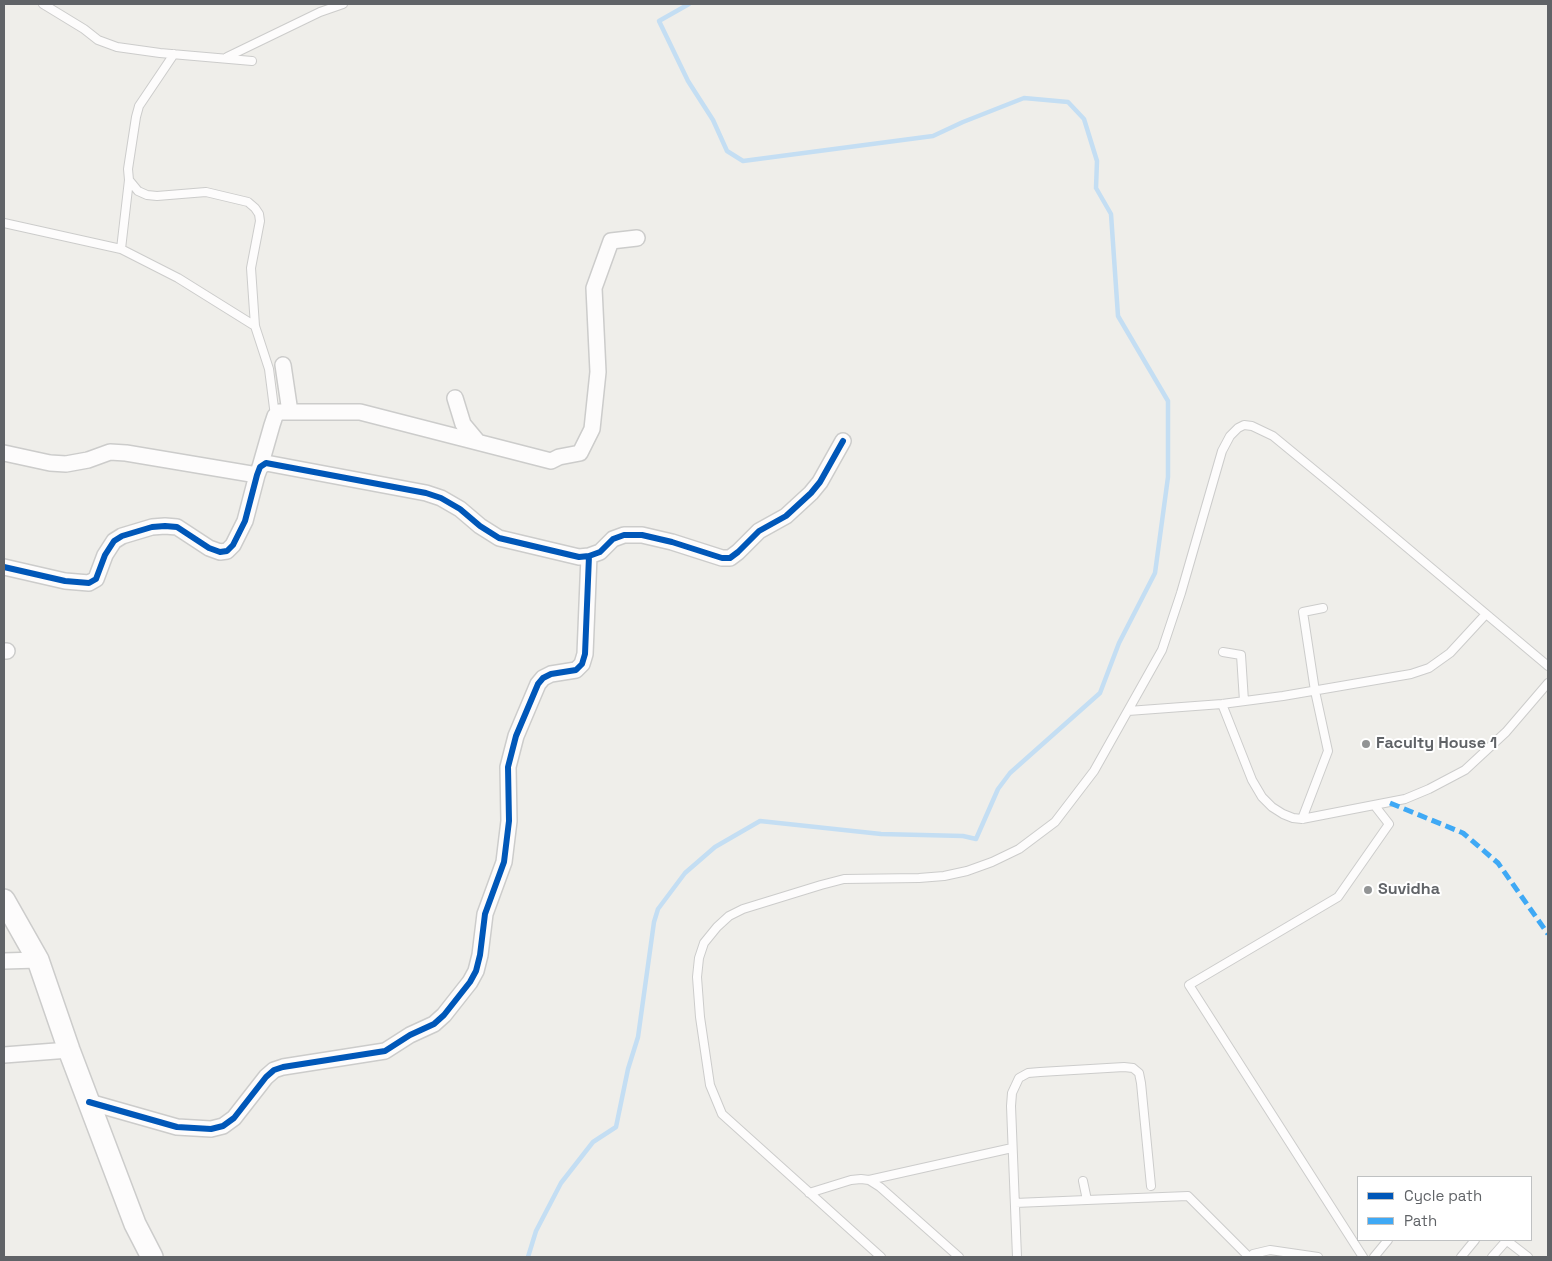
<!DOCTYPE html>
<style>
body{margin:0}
#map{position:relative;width:1552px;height:1261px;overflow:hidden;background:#efeeea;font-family:"Space Grotesk",sans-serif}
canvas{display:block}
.frame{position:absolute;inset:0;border:5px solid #606367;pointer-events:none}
.legend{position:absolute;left:1357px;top:1176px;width:175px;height:65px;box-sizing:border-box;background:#fff;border:1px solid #bfc1c2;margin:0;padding:6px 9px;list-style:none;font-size:15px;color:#606367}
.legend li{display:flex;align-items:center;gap:10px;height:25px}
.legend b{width:25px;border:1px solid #bfc1c2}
</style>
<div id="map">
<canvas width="1552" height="1261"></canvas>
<div class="frame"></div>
<ul class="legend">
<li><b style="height:6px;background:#0057b8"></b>Cycle path</li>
<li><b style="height:6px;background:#3fa9f5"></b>Path</li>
</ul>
</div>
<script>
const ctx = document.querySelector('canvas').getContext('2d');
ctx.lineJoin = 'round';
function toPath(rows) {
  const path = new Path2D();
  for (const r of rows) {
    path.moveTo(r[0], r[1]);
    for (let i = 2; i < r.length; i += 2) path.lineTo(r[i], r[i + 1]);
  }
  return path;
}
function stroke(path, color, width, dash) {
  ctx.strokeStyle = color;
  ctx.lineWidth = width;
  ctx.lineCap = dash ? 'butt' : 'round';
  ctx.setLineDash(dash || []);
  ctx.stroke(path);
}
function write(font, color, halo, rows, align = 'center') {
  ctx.font = font + ' "Space Grotesk",sans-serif';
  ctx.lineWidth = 4;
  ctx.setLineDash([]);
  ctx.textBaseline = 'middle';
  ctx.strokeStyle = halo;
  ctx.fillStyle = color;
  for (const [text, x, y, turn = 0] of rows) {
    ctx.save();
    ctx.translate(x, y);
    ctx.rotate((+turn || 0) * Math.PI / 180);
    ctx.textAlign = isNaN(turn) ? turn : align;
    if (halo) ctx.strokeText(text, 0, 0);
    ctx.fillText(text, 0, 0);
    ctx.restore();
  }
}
const stream = toPath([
 [528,1257,536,1231,561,1183,593,1142,616,1127,628,1069,638,1037,654,922,658,909,685,873,715,847,760,821,881,834,963,836,976,839,998,789,1010,773,1100,693,1119,643,1155,573,1168,477,1168,401,1118,316,1111,214,1096,188,1097,161,1084,119,1068,102,1024,98,963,122,933,136,743,161,727,151,713,120,688,81,659,21,689,4]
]);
const lane = toPath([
 [43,4,84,29,98,40,117,47,160,53,252,61],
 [174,54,139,106,136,117,128,169,129,180,138,191,147,195,157,196,206,192,248,202,255,208,259,214,260,221,251,268,255,326,269,369,275,416],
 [227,57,320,12,343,4],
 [4,223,121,249,178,278,255,326],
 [121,249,129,180],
 [1223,652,1241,655,1244,701],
 [1222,704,1252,780,1262,797,1272,807,1283,814,1293,818,1302,819,1405,799,1429,789,1465,770,1506,732,1548,683],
 [1128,711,1222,704,1283,696,1411,674,1429,668,1450,653,1486,614],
 [1302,819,1328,751,1315,691,1303,612,1323,608],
 [869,1180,1012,1148],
 [1083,1181,1087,1200,1188,1196,1249,1257],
 [809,1193,851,1180,861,1179,869,1180,880,1187,959,1257],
 [1015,1203,1087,1200],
 [1506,1240,1528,1257],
 [881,1257,722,1114,710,1085,700,1017,697,977,699,958,704,943,717,927,729,916,743,909,821,885,844,879,919,878,944,876,967,871,992,862,1019,849,1055,822,1094,771,1162,650,1181,593,1222,451,1230,436,1238,428,1244,425,1252,426,1273,436,1335,487,1548,666],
 [1017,1257,1011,1106,1012,1093,1019,1078,1028,1073,1040,1072,1124,1067,1133,1068,1139,1073,1141,1083,1151,1186],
 [1250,1257,1253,1254,1270,1250,1318,1257],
 [1363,1257,1189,985,1338,897,1389,824,1375,806],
 [1374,1257,1388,1240],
 [1461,1257,1475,1240],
 [1492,1257,1507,1240]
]);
const street = toPath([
 [283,365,290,412],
 [455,398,463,424,478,442],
 [4,453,50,463,66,464,88,460,110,452,126,453,257,475],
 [260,467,272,425,275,416,279,412,360,412,551,461,559,457,580,453,592,429,598,372,594,288,611,241,637,238],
 [4,567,65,581,89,583,96,579,105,555,114,541,122,536,152,527,165,526,177,527,209,548,220,552,227,551,233,545,245,521,257,475,260,467,266,463,426,493,441,498,460,509,480,526,499,538,579,557,589,556,600,552,613,539,624,535,642,535,672,542,722,558,730,558,738,552,759,531,786,516,811,493,820,482,843,441],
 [4,651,7,651],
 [4,961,38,960],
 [4,1055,69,1050],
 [89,1102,177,1127,211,1129,223,1126,234,1118,266,1077,274,1070,283,1067,385,1051,410,1035,434,1024,444,1015,470,982,476,971,480,955,485,914,504,862,509,821,508,767,516,736,538,684,543,678,551,674,576,670,582,664,585,654,589,556]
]);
const secondary = toPath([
 [4,900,38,960,69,1050,135,1224,152,1257]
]);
const quiet = toPath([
 [1390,803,1463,833,1498,863,1548,934]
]);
const cycleway = toPath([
 [4,567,65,581,89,583,96,579,105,555,114,541,122,536,152,527,165,526,177,527,209,548,220,552,227,551,233,545,245,521,257,475,260,467,266,463,426,493,441,498,460,509,480,526,499,538,579,557,589,556,600,552,613,539,624,535,642,535,672,542,722,558,730,558,738,552,759,531,786,516,811,493,820,482,843,441],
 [89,1102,177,1127,211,1129,223,1126,234,1118,266,1077,274,1070,283,1067,385,1051,410,1035,434,1024,444,1015,470,982,476,971,480,955,485,914,504,862,509,821,508,767,516,736,538,684,543,678,551,674,576,670,582,664,585,654,589,556]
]);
const markers = [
 [1366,744,5,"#929495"],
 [1368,890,5,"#929495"]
];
const poiNames = [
 ["Faculty House 1",1376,744],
 ["Suvidha",1378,890]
];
stroke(stream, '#c4def3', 4.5);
stroke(lane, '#cccccb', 10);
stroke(street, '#cccccb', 18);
stroke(secondary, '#cccccb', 24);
stroke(lane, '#fdfcfc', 8);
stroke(street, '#fdfcfc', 15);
stroke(secondary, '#fdfcfc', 21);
stroke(quiet, '#3fa9f5', 5, [10, 5]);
stroke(cycleway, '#0057b8', 6);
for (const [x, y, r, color] of markers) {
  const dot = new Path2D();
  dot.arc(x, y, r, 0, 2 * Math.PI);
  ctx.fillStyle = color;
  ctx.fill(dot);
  stroke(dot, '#fff', 2);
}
write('bold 16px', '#606367', '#fff', poiNames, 'left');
</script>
